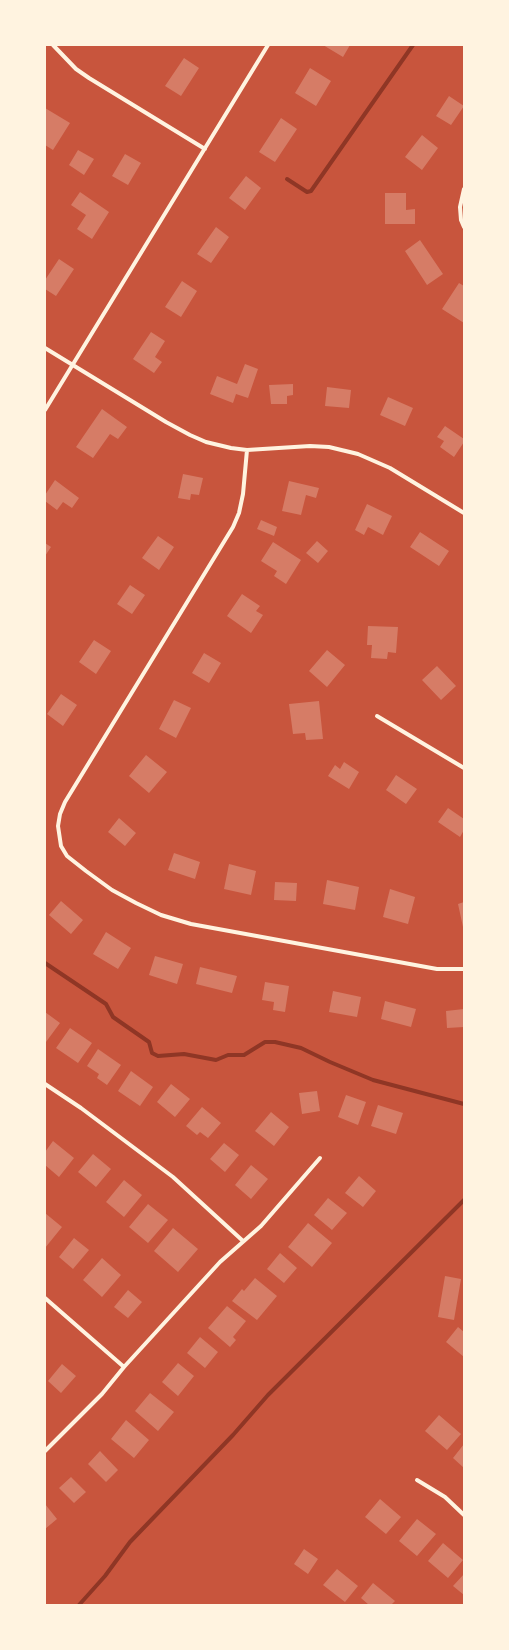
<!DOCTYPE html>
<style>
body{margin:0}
#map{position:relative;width:509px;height:1650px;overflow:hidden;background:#c8553d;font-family:"Roboto Condensed",sans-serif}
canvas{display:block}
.frame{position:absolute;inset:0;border:46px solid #fff3e0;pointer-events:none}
</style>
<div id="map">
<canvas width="509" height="1650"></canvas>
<div class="frame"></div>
</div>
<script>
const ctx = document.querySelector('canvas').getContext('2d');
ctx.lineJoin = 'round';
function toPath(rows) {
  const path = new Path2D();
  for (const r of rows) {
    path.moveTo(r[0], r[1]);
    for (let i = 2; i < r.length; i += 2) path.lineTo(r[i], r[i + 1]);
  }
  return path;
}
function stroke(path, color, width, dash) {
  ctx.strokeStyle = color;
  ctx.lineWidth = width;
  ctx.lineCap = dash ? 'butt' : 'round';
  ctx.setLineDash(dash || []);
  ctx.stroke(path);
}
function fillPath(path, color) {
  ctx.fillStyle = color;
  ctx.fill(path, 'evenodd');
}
const stream = toPath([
 [287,179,307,192,311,191,413,45],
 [45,963,106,1004,113,1017,149,1042,152,1053,158,1056,184,1054,216,1060,228,1055,244,1055,265,1042,275,1042,301,1048,330,1062,373,1080,464,1104],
 [79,1605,105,1576,130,1542,233,1435,268,1395,464,1200]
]);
const building = toPath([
 [323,45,350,45,343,57],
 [184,58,199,68,181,96,165,86],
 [310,68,331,81,316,106,295,93],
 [449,96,464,106,451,125,436,116],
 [45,108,70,123,53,150,45,145],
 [281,118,297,129,275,162,259,152],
 [422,135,438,148,422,170,405,157],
 [78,150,94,159,84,175,69,165],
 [125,154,141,163,128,185,112,176],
 [246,176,261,188,245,210,229,198],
 [80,192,109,212,92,239,77,229,86,215,71,205],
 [385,193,406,193,406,210,415,209,415,224,385,224],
 [216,227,229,237,211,263,197,254],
 [420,240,443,274,427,285,405,251],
 [59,259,74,269,56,296,45,289,45,280],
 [182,281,197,291,181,317,165,307],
 [459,283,464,286,464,323,442,309],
 [151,332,165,341,155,357,162,362,154,373,133,359],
 [245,364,258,369,248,398,236,394,233,403,210,394,217,376,237,384],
 [293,384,293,395,287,396,287,404,271,404,269,385],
 [327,387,351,390,349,408,325,406],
 [388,397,413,408,405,426,380,415],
 [102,409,127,427,118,439,110,434,93,458,76,447],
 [445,426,464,439,464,442,454,457,440,447,444,441,437,437],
 [183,474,203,478,199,495,191,494,190,500,178,498],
 [55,480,79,498,72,508,63,502,57,510,45,501,45,495],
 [289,481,319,488,316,498,306,495,301,515,282,511],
 [367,504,392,516,383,535,368,527,364,535,355,530],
 [261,520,277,527,274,536,257,529],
 [420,532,449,551,439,566,410,547],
 [158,536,174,547,159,570,142,558],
 [317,541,328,551,318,563,306,553],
 [273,542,301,560,286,584,274,576,277,571,261,561],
 [45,543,51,547,45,556],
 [130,585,145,595,132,614,117,604],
 [242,594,260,606,256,611,263,615,251,633,227,616],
 [368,626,398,627,396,653,388,652,387,659,371,658,372,645,367,645],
 [94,640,111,651,96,674,79,662],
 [327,650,345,665,327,687,309,671],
 [204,653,221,663,209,683,192,673],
 [437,666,456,686,441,700,422,680],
 [61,694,77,705,63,726,47,714],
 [174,700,191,708,176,738,159,729],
 [319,701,323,739,306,740,305,733,293,734,289,704],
 [146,755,167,772,149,793,129,776],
 [344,762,359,772,349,789,328,776,335,765,340,769],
 [396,775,417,789,406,804,386,790],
 [448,808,464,819,464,830,460,837,438,822],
 [119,818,136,833,125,846,108,832],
 [174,853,200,862,195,879,168,870],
 [229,864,256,871,251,895,224,889],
 [327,880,359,887,355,910,323,904],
 [275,882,297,883,296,901,274,900],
 [390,889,415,897,408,924,383,917],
 [61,901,83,920,71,934,49,915],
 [464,902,464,927,463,927,458,904],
 [106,932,131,948,118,969,93,954],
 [155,956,183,964,177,984,149,975],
 [200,967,237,976,232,993,196,984],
 [265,982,289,986,285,1012,273,1010,274,1002,262,1000],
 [333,991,361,997,357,1017,329,1012],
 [385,1001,416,1009,411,1027,381,1019],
 [464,1009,464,1027,447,1028,446,1011],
 [45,1012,60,1023,46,1042,45,1041],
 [70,1028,92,1043,78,1063,56,1048],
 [98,1049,121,1065,107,1085,97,1078,99,1074,87,1066],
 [131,1071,153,1087,140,1106,118,1091],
 [171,1084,190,1099,175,1117,157,1102],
 [317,1091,320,1111,302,1114,299,1093],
 [346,1095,366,1102,358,1125,338,1117],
 [378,1105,403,1113,396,1134,371,1126],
 [202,1107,221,1123,208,1138,200,1132,197,1135,186,1126],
 [271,1112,289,1127,274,1146,255,1131],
 [53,1141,74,1158,59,1177,45,1165,45,1152],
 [224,1143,239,1155,225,1172,210,1159],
 [93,1154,111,1169,96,1187,78,1172],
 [251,1165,268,1179,251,1199,235,1185],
 [359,1176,376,1191,363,1207,345,1193],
 [124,1180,142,1195,124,1217,106,1202],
 [328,1198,347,1213,332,1230,314,1215],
 [148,1204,168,1220,148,1243,129,1227],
 [45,1213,62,1227,45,1248],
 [308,1223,332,1243,312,1267,288,1247],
 [173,1228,198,1249,178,1272,154,1251],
 [74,1238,89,1250,73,1269,59,1257],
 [280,1253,297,1268,284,1283,267,1269],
 [102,1258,121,1275,102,1297,83,1280],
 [445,1276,461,1279,454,1320,438,1317],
 [255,1278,277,1296,257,1320,232,1301,242,1289,244,1291],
 [128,1290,142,1302,128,1318,114,1307],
 [227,1306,246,1321,233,1337,236,1340,230,1347,208,1328],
 [458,1327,464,1332,464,1357,446,1342],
 [200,1337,218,1352,205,1368,187,1353],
 [178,1363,194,1376,178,1396,162,1382],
 [62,1364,76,1376,61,1393,48,1381],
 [150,1393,174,1412,158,1431,135,1411],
 [439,1415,461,1434,447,1450,425,1431],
 [126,1420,149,1440,134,1458,111,1439],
 [464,1444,464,1468,453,1458],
 [100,1451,118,1470,106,1482,88,1464],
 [71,1477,86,1492,74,1503,59,1488],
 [380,1499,401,1517,386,1534,365,1517],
 [45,1504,57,1519,45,1529],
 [417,1519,436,1534,417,1556,399,1541],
 [443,1543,463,1560,448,1578,428,1561],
 [304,1549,318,1559,308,1574,294,1564],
 [337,1569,358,1586,345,1602,323,1585],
 [464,1574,464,1595,453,1586],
 [373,1583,395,1601,391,1605,369,1605,361,1598]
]);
const minor = toPath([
 [53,45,76,69,89,78,205,149],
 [464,189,460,207,461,220,464,227],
 [45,348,166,422,190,435,206,442,231,448,247,450,310,446,329,447,358,454,390,468,464,513],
 [45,410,268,45],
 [247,450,243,494,239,513,233,527,65,802,60,814,58,826,61,846,67,856,86,871,112,890,136,903,161,915,191,924,437,969,464,969],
 [377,716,464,768],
 [45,1084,81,1108,173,1177,243,1241],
 [45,1298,124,1367],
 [45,1451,102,1394,124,1367,220,1262,261,1226,320,1158],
 [417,1480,445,1497,464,1515]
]);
stroke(stream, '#8f3625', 4);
fillPath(building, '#d67c66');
stroke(minor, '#fff3e0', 4);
</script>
